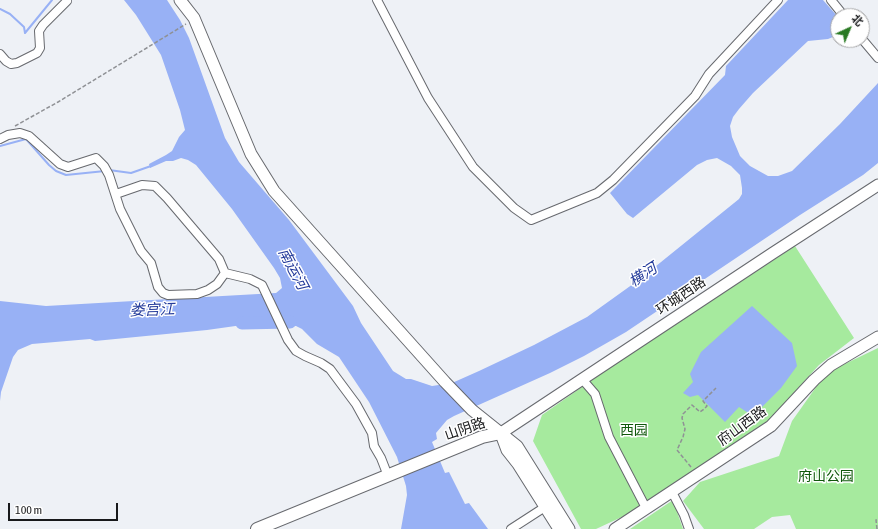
<!DOCTYPE html>
<meta charset="utf-8">
<style>
body{margin:0}
#map{position:relative;width:878px;height:529px;overflow:hidden;background:#eef1f6;font-family:"Asap Condensed","Noto Sans SC",sans-serif}
canvas{display:block}
.north{position:absolute;left:830px;top:8px;width:40px;height:40px;box-sizing:border-box;background:#fff;border:1px solid #a3a3a4;border-radius:50%;rotate:44deg;font-size:11px;font-weight:700;line-height:16px;text-align:center;color:#18191b}
.north::after{content:'';display:block;margin:auto;width:14px;height:18px;background:#2a7a24;clip-path:polygon(50% 0,100% 100%,50% 72%,0 100%)}
.scale{position:absolute;left:8px;top:503px;width:110px;height:18px;box-sizing:border-box;border:2px solid #18191b;border-top:0;padding-left:5px;font-size:12px;line-height:14px;white-space:nowrap;color:#18191b;-webkit-text-stroke:3px #fff;paint-order:stroke}
</style>
<div id="map">
<canvas width="878" height="529"></canvas>
<div class="north">北</div>
<div class="scale">100 m</div>
</div>
<script>
const ctx = document.querySelector('canvas').getContext('2d');
ctx.lineJoin = 'round';
function fillPath(path, color) {
  ctx.fillStyle = color;
  ctx.fill(path, 'evenodd');
}
function toPath(rows) {
  const path = new Path2D();
  for (const r of rows) {
    path.moveTo(r[0], r[1]);
    for (let i = 2; i < r.length; i += 2) path.lineTo(r[i], r[i + 1]);
  }
  return path;
}
function stroke(path, color, width, dash) {
  ctx.strokeStyle = color;
  ctx.lineWidth = width;
  ctx.lineCap = dash ? 'butt' : 'round';
  ctx.setLineDash(dash || []);
  ctx.stroke(path);
}
function write(font, color, halo, rows, align = 'center') {
  ctx.font = font + ' "Asap Condensed","Noto Sans SC",sans-serif';
  ctx.lineWidth = 3;
  ctx.setLineDash([]);
  ctx.textBaseline = 'middle';
  ctx.strokeStyle = halo;
  ctx.fillStyle = color;
  for (const [text, x, y, turn = 0] of rows) {
    ctx.save();
    ctx.translate(x, y);
    ctx.rotate((+turn || 0) * Math.PI / 180);
    ctx.textAlign = isNaN(turn) ? turn : align;
    if (halo) ctx.strokeText(text, 0, 0);
    ctx.fillText(text, 0, 0);
    ctx.restore();
  }
}
const green = toPath([
 [795,246,854,338,819,365,769,420,624,516,596,529,581,529,533,441,542,415,602,373],
 [878,348,878,529,796,529,790,515,772,517,754,529,704,529,683,501,700,482,779,456,792,421,826,373],
 [673,500,683,529,630,529]
]);
const water = toPath([
 [124,0,167,0,180,20,189,38,225,138,239,162,289,220,353,306,361,323,393,371,406,379,411,379,432,386,452,383,479,371,534,345,587,317,640,279,739,199,742,194,742,188,740,175,731,166,717,158,707,160,697,165,633,218,627,214,610,193,725,75,726,66,788,0,823,0,838,17,838,35,828,39,808,41,753,93,739,109,733,117,730,126,732,137,740,156,750,166,768,176,778,176,792,171,840,124,878,83,878,163,863,175,800,215,626,332,584,356,550,373,454,416,447,420,436,433,437,439,432,442,445,473,449,472,465,504,469,503,488,529,401,529,407,495,406,486,397,457,369,402,339,357,317,344,302,329,296,326,273,325,271,321,207,330,95,341,90,339,32,344,18,350,13,357,1,392,0,401,0,301,46,306,116,302,276,293,282,288,280,278,274,268,232,209,196,165,188,160,181,158,173,161,166,161,150,168,149,164,166,155,172,151,179,137,185,130,180,110,161,55,136,15],
 [752,306,792,343,797,366,781,388,753,416,739,407,725,422,698,395,690,397,683,393,693,382,690,374,701,352]
]);
const stream = toPath([
 [0,9,10,14,24,27,25,33,52,0],
 [0,146,26,139,49,165,56,171,66,175,105,171],
 [109,170,131,173,151,166]
]);
const river = toPath([
 [242,323,290,322]
]);
const path = toPath([
 [15,126,58,102,186,24],
 [691,467,677,450,683,437,685,429,682,418,683,414,692,405,700,412,704,409,707,406,703,401,716,388],
 [877,529,876,520,878,519]
]);
const street = toPath([
 [377,0,428,98,473,167,514,208,531,220,597,193,613,180,695,96,709,74,778,0],
 [831,0,844,16],
 [862,39,878,58],
 [0,54,6,61,11,64,17,63,37,53,40,48,39,31,43,25,67,1],
 [0,139,8,135,20,133,29,136,60,164,68,167,96,158,104,166,109,175,120,209,141,251,151,263,158,287,163,293,168,295,197,294,208,290,217,284,225,273],
 [116,194,142,185,155,186,167,198,219,259,225,273,250,279,262,285,288,340,296,351,305,356,321,363,330,369,356,404,372,433,374,446,381,458,388,476],
 [582,379,595,394,609,437,646,508],
 [672,492,684,515,689,529],
 [511,529,545,507]
]);
const secondary = toPath([
 [180,0,194,18,251,154,274,191,445,382,472,410,517,446,569,529],
 [501,433,773,253,878,185],
 [501,434,507,450,518,464,559,529],
 [615,529,771,426,814,380,831,365,878,337]
]);
const primary = toPath([
 [257,529,482,437,501,433]
]);
const streetNames = [
 ["环城西路",681,296,-34],
 ["府山西路",742,426,-36],
 ["山阴路",465,429,-19]
];
const parkNames = [
 ["西园",634,431],
 ["府山公园",826,477]
];
const waterNames = [
 ["南运河",293,269,62],
 ["横河",643,275,-33],
 ["娄宫江",152,310,-2]
];
fillPath(green, '#a6ea9e');
fillPath(water, '#98b1f5');
stroke(stream, '#98b1f5', 2);
stroke(river, '#98b1f5', 13);
stroke(street, '#67696e', 10);
stroke(secondary, '#67696e', 13);
stroke(primary, '#67696e', 14);
stroke(path, '#8f9195', 1.5, [4, 2]);
stroke(street, '#fff', 8);
stroke(secondary, '#fff', 11);
stroke(primary, '#fff', 12);
write('14px', '#18191b', '#fff', streetNames);
write('14px', '#11580c', '#fff', parkNames);
write('italic 15px', '#253c9b', '#fff', waterNames);
</script>
